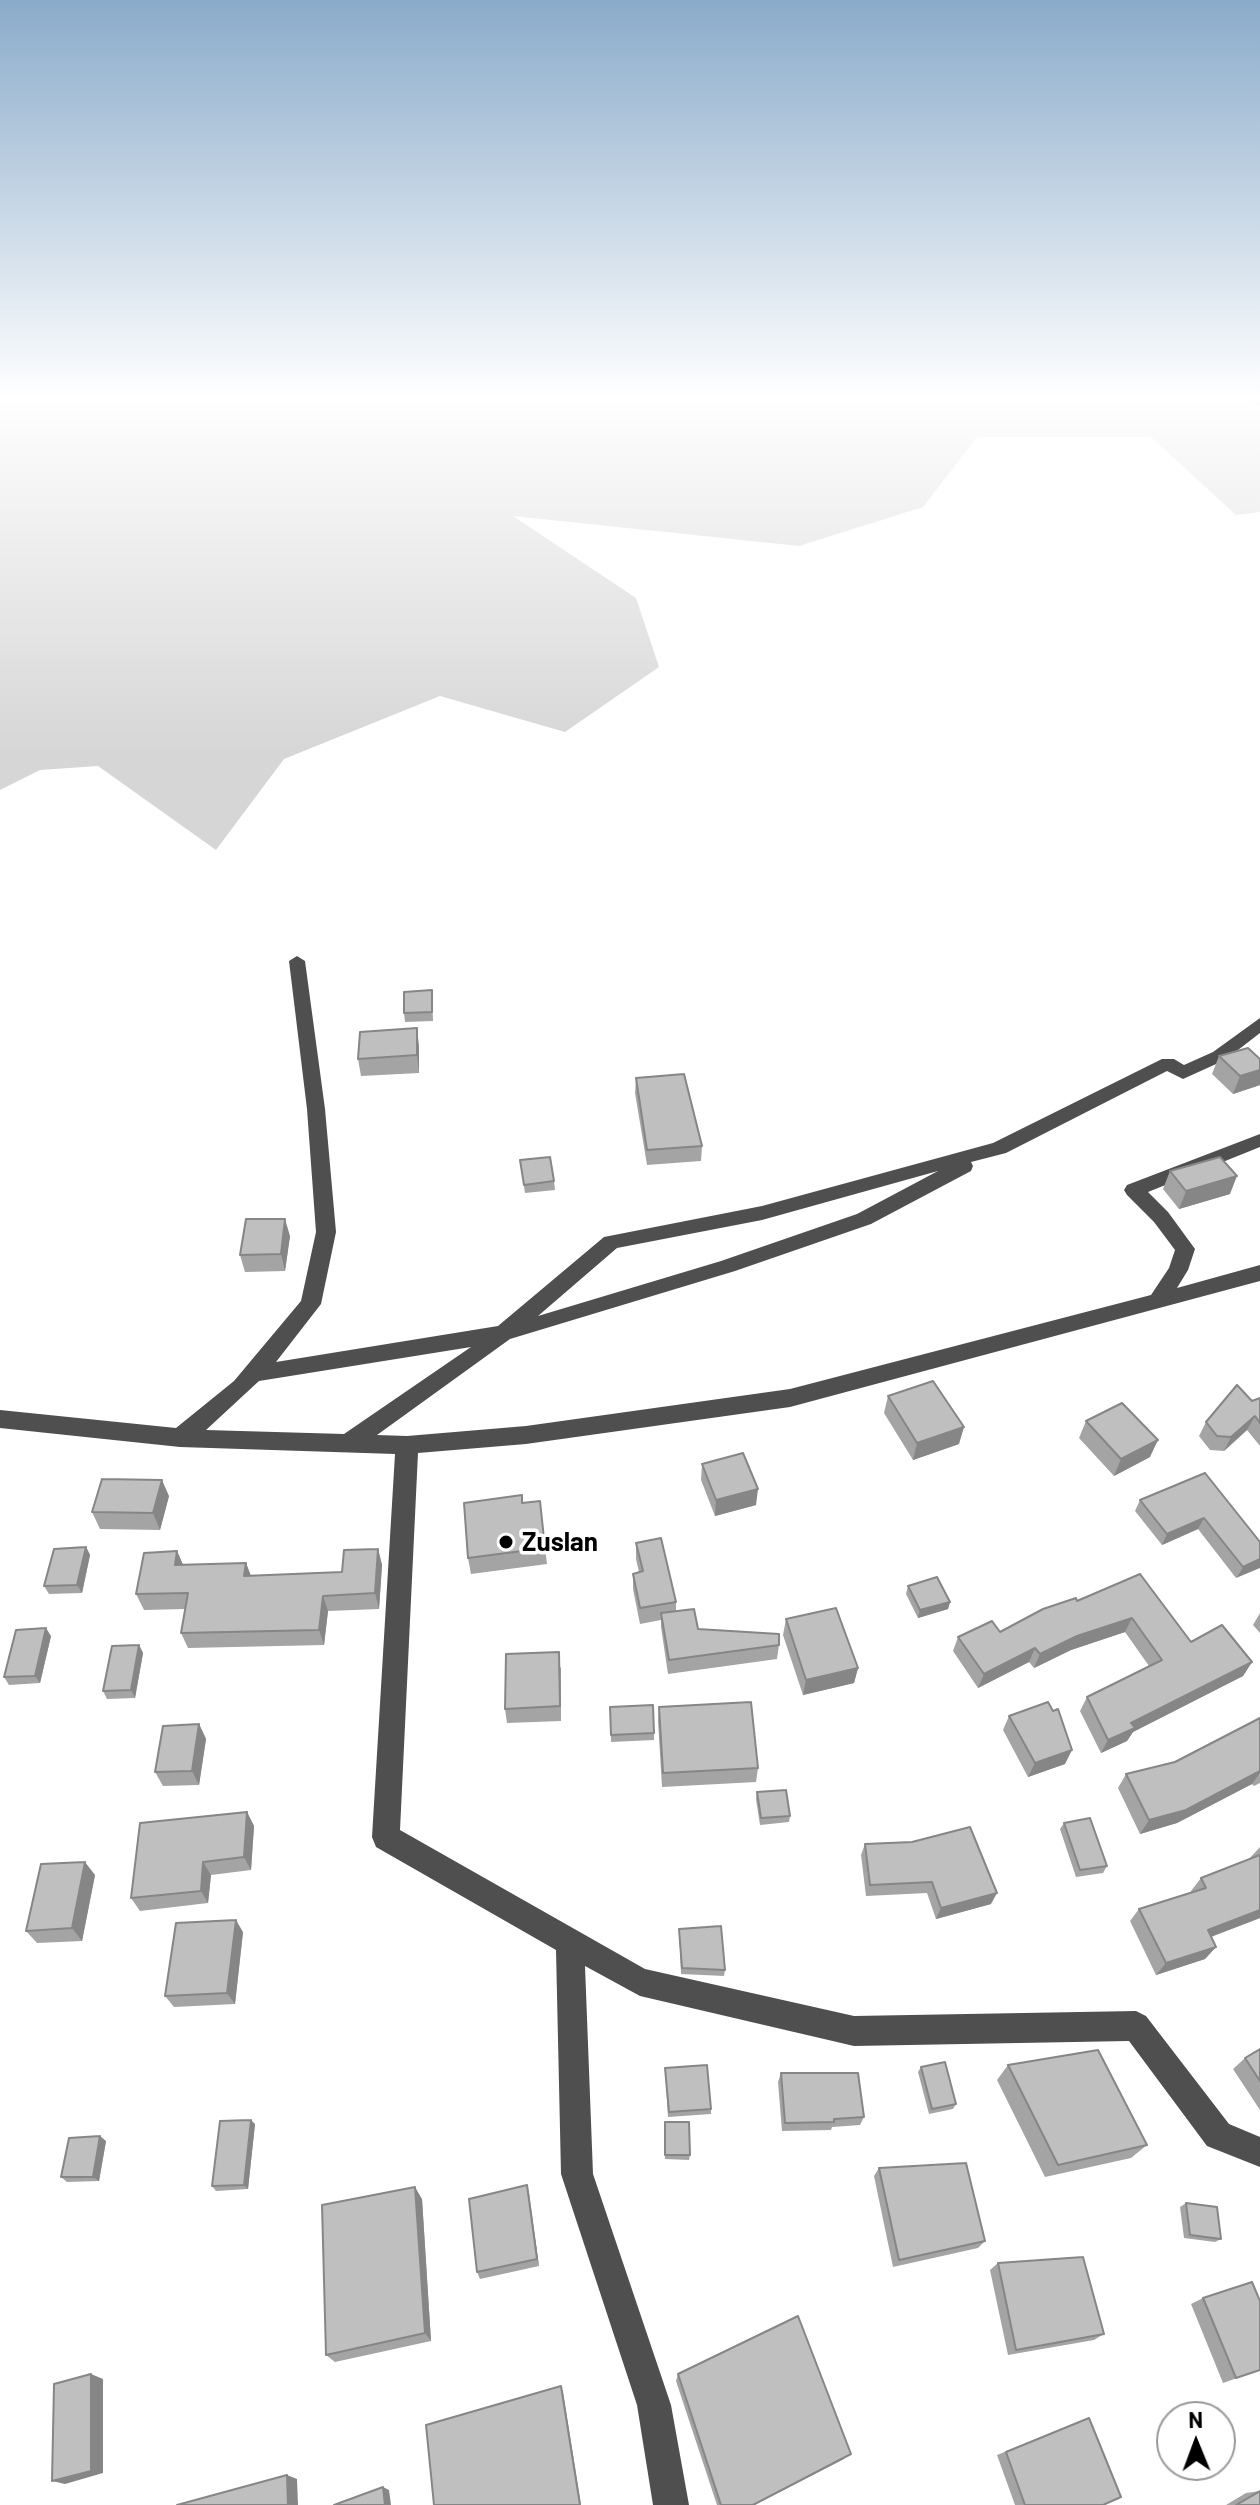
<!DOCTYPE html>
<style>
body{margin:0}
#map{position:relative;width:1260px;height:2505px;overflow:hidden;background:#fff;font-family:Barlow,sans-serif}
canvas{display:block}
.north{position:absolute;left:1156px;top:2401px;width:80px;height:80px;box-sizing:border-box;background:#fff;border:2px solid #999;border-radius:50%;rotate:359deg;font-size:22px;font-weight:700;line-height:32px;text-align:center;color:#000}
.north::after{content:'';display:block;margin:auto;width:28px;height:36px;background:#000;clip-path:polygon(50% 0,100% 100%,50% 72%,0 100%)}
</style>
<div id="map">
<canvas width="1260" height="2505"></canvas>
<div class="north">N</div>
</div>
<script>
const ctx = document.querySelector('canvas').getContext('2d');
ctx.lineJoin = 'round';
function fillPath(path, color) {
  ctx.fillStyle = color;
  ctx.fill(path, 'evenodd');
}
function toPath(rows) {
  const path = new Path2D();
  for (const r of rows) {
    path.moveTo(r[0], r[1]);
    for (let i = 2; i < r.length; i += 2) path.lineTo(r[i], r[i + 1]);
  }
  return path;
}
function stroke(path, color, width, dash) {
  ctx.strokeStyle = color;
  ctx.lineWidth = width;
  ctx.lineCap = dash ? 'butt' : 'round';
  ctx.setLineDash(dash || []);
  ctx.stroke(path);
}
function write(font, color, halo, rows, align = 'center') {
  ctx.font = font + ' Barlow,sans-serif';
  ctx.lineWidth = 7;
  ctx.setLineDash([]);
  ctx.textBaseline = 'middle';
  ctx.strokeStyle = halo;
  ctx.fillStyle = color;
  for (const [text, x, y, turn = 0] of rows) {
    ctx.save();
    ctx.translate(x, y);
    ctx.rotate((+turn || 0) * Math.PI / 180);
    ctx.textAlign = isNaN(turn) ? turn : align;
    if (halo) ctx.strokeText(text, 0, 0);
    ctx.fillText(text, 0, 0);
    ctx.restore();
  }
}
const green = toPath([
 [0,401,1260,401,1260,512,1236,515,1151,437,977,437,923,507,799,546,513,516,636,598,659,667,565,732,440,696,284,759,216,850,98,766,40,770,0,790]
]);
const minor = toPath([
 [1251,401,1260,401,1260,406,1253,403,1251,401],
 [297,956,305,961,325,1109,336,1232,321,1304,276,1362,498,1326,604,1237,762,1206,993,1143,1162,1059,1174,1059,1184,1065,1213,1052,1260,1018,1260,1033,1225,1060,1183,1079,1167,1071,1006,1153,971,1162,973,1166,971,1171,871,1224,735,1271,510,1339,377,1435,407,1436,526,1426,790,1389,1151,1295,1169,1268,1175,1250,1154,1222,1127,1195,1124,1190,1127,1185,1260,1134,1260,1147,1148,1192,1168,1212,1195,1249,1188,1270,1177,1288,1260,1265,1260,1281,790,1407,526,1444,418,1453,400,1830,645,1969,854,2016,1136,2011,1146,2016,1229,2124,1260,2137,1260,2167,1207,2146,1129,2041,854,2046,640,1996,585,1966,593,2174,671,2405,689,2505,653,2505,637,2405,561,2174,556,1950,376,1847,372,1837,395,1454,180,1447,0,1428,0,1410,176,1428,234,1381,301,1301,316,1232,307,1109,289,961,297,956],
 [938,1171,857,1214,721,1261,538,1316,617,1248,762,1220,938,1171],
 [471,1347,344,1434,206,1430,259,1381,471,1347]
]);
const wall = toPath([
 [432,990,433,1021,405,1022,404,1013],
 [419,1046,419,1073,361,1076,358,1059],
 [1219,1056,1260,1059,1260,1085,1233,1094,1212,1074],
 [636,1078,702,1146,701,1161,647,1165,635,1093],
 [520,1160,554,1181,555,1190,525,1193],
 [1170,1171,1230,1194,1179,1209,1163,1189],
 [290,1236,285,1271,245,1272,240,1255],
 [888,1396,959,1444,913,1460,884,1413],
 [1260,1398,1260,1446,1247,1430,1224,1451,1210,1450,1199,1436,1206,1422],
 [1086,1421,1150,1457,1114,1476,1079,1438],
 [702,1464,756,1505,715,1516,701,1480],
 [1205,1473,1260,1542,1236,1578,1198,1529,1162,1545,1135,1511,1140,1500],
 [169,1496,160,1530,100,1529,92,1512],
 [636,1543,676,1602,676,1611,698,1629,779,1645,777,1659,668,1674,661,1627,661,1620,640,1624,633,1589,633,1574,639,1572,636,1559],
 [86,1547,90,1555,82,1593,49,1594,44,1586],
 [545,1548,547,1564,471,1574,468,1558],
 [378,1549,382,1565,379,1609,328,1611,324,1645,188,1648,181,1633,185,1609,144,1610,136,1594,177,1551,183,1565,246,1563,251,1576,342,1572],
 [1140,1574,1191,1642,1252,1662,1243,1676,1133,1732,1127,1741,1101,1753,1080,1711,1087,1697,1149,1666,1125,1632,1071,1650,1034,1668,1029,1662,978,1688,953,1651,958,1637,1000,1632,1077,1601],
 [908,1586,950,1602,948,1609,918,1618,906,1594],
 [1260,1613,1260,1633,1253,1625],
 [786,1619,858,1668,854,1683,803,1695,783,1635],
 [51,1636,40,1683,9,1685,4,1677],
 [139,1645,143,1653,135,1698,107,1699,103,1691],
 [561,1667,561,1721,507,1723,505,1709],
 [610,1707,654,1733,654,1740,611,1742],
 [659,1707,758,1768,756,1782,662,1787,658,1721],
 [1009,1716,1065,1764,1028,1777,1003,1730],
 [1260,1718,1260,1783,1254,1786,1252,1784,1177,1823,1140,1834,1118,1788,1126,1774,1175,1762],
 [199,1724,206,1739,199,1785,163,1786,155,1772],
 [757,1792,790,1816,789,1822,760,1825,756,1799],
 [247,1812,254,1826,251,1870,211,1875,208,1903,140,1911,131,1898],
 [1064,1823,1107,1866,1103,1873,1076,1877,1060,1829],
 [865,1844,991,1904,936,1919,927,1893,866,1896,861,1855],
 [1260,1847,1260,1918,1211,1937,1216,1947,1205,1959,1156,1975,1130,1921,1139,1909,1191,1892,1191,1891,1201,1878,1249,1859],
 [95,1875,82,1941,37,1943,26,1931],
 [679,1929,725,1970,724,1976,681,1974],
 [243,1932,235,2004,174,2007,165,1996],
 [1260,2049,1260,2110,1233,2069,1245,2058],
 [1008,2065,1147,2145,1131,2158,1045,2177,997,2080],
 [921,2067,956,2104,953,2109,929,2114,918,2072],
 [665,2068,711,2109,711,2114,668,2117],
 [781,2073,864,2117,860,2125,832,2127,831,2130,782,2131,778,2082],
 [665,2122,690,2155,689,2160,665,2159],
 [255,2124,248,2189,216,2191,212,2186],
 [106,2141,99,2181,67,2182,61,2177],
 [879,2168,985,2241,978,2248,893,2267,874,2176],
 [527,2185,539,2266,480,2279,477,2272],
 [422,2199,431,2341,335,2362,326,2355],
 [1186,2203,1221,2239,1215,2242,1184,2238,1180,2207],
 [998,2263,1104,2334,1094,2340,1008,2355,990,2270],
 [1203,2298,1260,2370,1223,2383,1191,2304],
 [678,2374,844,2459,754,2505,717,2505,676,2381],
 [1089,2418,1103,2505,1015,2505,997,2455],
 [1260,2491,1260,2505,1226,2505,1246,2493]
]);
const shadedWall = toPath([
 [417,1028,419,1046,419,1073,417,1055],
 [1260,1070,1260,1085,1233,1094,1240,1076],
 [1237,1176,1230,1194,1179,1209,1186,1191],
 [285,1219,290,1236,285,1271,281,1254],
 [1255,1416,1247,1430,1224,1451,1231,1437],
 [964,1427,959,1444,913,1460,917,1443],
 [1158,1440,1150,1457,1114,1476,1121,1459],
 [162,1480,169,1496,160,1530,153,1513],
 [758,1489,756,1505,715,1516,716,1500],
 [1204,1518,1198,1529,1162,1545,1167,1534],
 [86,1547,90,1555,82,1593,77,1585],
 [378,1549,382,1565,379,1609,375,1593],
 [177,1551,184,1567,175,1565],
 [1260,1559,1260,1568,1236,1578,1243,1567],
 [246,1563,252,1579,244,1576],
 [323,1596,328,1611,324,1645,319,1630],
 [950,1602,948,1609,918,1618,920,1610],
 [1132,1618,1125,1632,1071,1650,1034,1668,1040,1654,1077,1636],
 [46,1628,51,1636,40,1683,35,1676],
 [139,1645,143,1653,135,1698,131,1690],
 [1035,1648,1029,1662,978,1688,984,1674],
 [1252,1662,1243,1676,1133,1732,1127,1741,1101,1753,1108,1740,1131,1723],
 [858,1668,854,1683,803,1695,806,1680],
 [199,1724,206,1739,199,1785,192,1771],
 [1072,1750,1065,1764,1028,1777,1035,1763],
 [1260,1771,1260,1773,1252,1784,1177,1823,1140,1834,1149,1820],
 [247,1812,254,1826,251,1870,244,1857],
 [85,1862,95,1875,82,1941,72,1928],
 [203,1862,211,1875,208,1903,201,1891],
 [997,1893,991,1904,936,1919,941,1908],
 [1260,1910,1260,1918,1197,1942,1208,1930],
 [236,1920,243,1932,235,2004,227,1993],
 [1216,1947,1205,1959,1156,1975,1166,1963],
 [251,2120,255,2124,248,2189,244,2185],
 [100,2136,106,2141,99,2181,93,2177],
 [527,2185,529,2193,539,2266,537,2259],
 [415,2187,422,2199,431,2341,425,2333],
 [91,2374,103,2379,103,2473,65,2484,52,2481],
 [561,2386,563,2392,581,2505,580,2505],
 [287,2475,297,2479,298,2505,288,2505],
 [383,2487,389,2490,391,2505,385,2505]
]);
const building = toPath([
 [432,990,432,1012,404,1013,404,992,432,990],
 [417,1028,417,1055,358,1059,360,1032,417,1028],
 [1248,1048,1260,1059,1260,1070,1240,1076,1219,1056,1248,1048],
 [684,1074,702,1146,647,1150,636,1078,684,1074],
 [550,1157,554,1181,524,1185,520,1160,550,1157],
 [1220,1157,1237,1176,1186,1191,1170,1171,1220,1157],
 [246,1219,285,1219,281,1254,240,1255,246,1219],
 [933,1381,964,1427,917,1443,888,1396,933,1381],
 [1237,1385,1252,1401,1260,1398,1260,1423,1255,1416,1231,1437,1217,1436,1206,1422,1237,1385],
 [1122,1403,1158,1440,1121,1459,1086,1421,1122,1403],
 [743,1453,758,1489,716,1500,702,1464,743,1453],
 [1205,1473,1260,1542,1260,1559,1243,1567,1204,1518,1167,1534,1140,1500,1205,1473],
 [102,1479,162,1480,153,1513,92,1512,102,1479],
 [522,1495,522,1503,540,1501,545,1548,468,1558,464,1503,522,1495],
 [661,1538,676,1602,640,1608,633,1574,643,1571,636,1543,661,1538],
 [86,1547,77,1585,44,1586,54,1549,86,1547],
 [378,1549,375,1593,323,1596,319,1630,181,1633,188,1593,136,1594,144,1553,177,1551,175,1565,246,1563,244,1576,342,1572,344,1550,378,1549],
 [1140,1574,1191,1642,1222,1625,1252,1662,1131,1723,1135,1728,1108,1740,1087,1697,1162,1660,1132,1618,1077,1636,1040,1654,1035,1648,984,1674,958,1637,992,1621,1000,1632,1043,1609,1076,1598,1077,1601,1140,1574],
 [937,1577,950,1602,920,1610,908,1586,937,1577],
 [836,1608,858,1668,806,1680,786,1619,836,1608],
 [694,1609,698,1629,779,1634,779,1645,669,1660,661,1613,694,1609],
 [46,1628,35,1676,4,1677,16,1630,46,1628],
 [139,1645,131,1690,103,1691,112,1646,139,1645],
 [559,1652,560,1706,505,1709,506,1654,559,1652],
 [751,1702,758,1768,663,1773,659,1707,751,1702],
 [1048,1702,1053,1711,1058,1709,1072,1750,1035,1763,1009,1716,1048,1702],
 [653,1705,654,1733,611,1735,610,1707,653,1705],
 [1260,1718,1260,1771,1186,1810,1149,1820,1126,1774,1175,1762,1260,1718],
 [199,1724,192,1771,155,1772,163,1726,199,1724],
 [786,1790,790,1816,761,1818,757,1792,786,1790],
 [247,1812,244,1857,203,1862,201,1891,131,1898,140,1823,247,1812],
 [1090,1818,1107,1866,1080,1870,1064,1823,1090,1818],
 [970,1827,997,1893,941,1908,932,1882,870,1885,865,1844,912,1842,970,1827],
 [1260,1855,1260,1910,1208,1930,1216,1947,1166,1963,1139,1909,1206,1888,1201,1878,1260,1855],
 [85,1862,72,1928,26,1931,41,1864,85,1862],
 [236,1920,227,1993,165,1996,176,1923,236,1920],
 [721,1926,725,1970,682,1968,679,1929,721,1926],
 [1260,2049,1260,2081,1245,2058,1260,2049],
 [1098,2050,1147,2145,1058,2165,1008,2065,1098,2050],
 [945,2062,956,2104,932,2109,921,2067,945,2062],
 [707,2065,711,2109,669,2112,665,2068,707,2065],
 [781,2073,858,2073,864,2117,834,2119,834,2122,785,2123,781,2073],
 [251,2120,244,2185,212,2186,220,2121,251,2120],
 [665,2122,689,2122,690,2155,665,2155,665,2122],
 [100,2136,93,2177,61,2177,69,2138,100,2136],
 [966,2163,985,2241,899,2260,879,2168,966,2163],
 [527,2185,537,2259,477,2272,469,2199,527,2185],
 [415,2187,425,2333,326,2355,322,2205,415,2187],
 [1186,2203,1217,2207,1221,2239,1190,2235,1186,2203],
 [1083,2257,1104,2334,1016,2350,998,2263,1083,2257],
 [1252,2282,1260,2301,1260,2370,1236,2378,1203,2298,1252,2282],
 [798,2316,851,2454,753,2505,721,2505,678,2374,798,2316],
 [91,2374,91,2471,52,2481,54,2384,91,2374],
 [561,2386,580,2505,434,2505,426,2425,561,2386],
 [1089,2418,1121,2497,1103,2505,1025,2505,1006,2452,1089,2418],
 [287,2475,288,2505,177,2505,287,2475],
 [383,2487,385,2505,334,2505,383,2487],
 [1260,2491,1260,2505,1236,2505,1260,2491]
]);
const markers = [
 [506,1542,8,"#000"]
];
const poiNames = [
 ["Zuslan",522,1542]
];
fillPath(green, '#d6d6d6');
fillPath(minor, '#4f4f4f');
fillPath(wall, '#a4a4a4');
fillPath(shadedWall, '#868686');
fillPath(building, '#bfbfbf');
stroke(building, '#868686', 2);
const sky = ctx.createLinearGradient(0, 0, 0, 752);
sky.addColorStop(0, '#8aabca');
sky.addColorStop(0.53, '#fff');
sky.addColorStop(1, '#ffffff00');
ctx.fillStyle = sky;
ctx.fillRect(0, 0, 1260, 752);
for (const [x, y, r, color] of markers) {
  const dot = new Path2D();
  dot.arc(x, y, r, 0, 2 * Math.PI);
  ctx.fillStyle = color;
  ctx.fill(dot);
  stroke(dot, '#fff', 3);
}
write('bold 26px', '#000', '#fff', poiNames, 'left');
</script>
